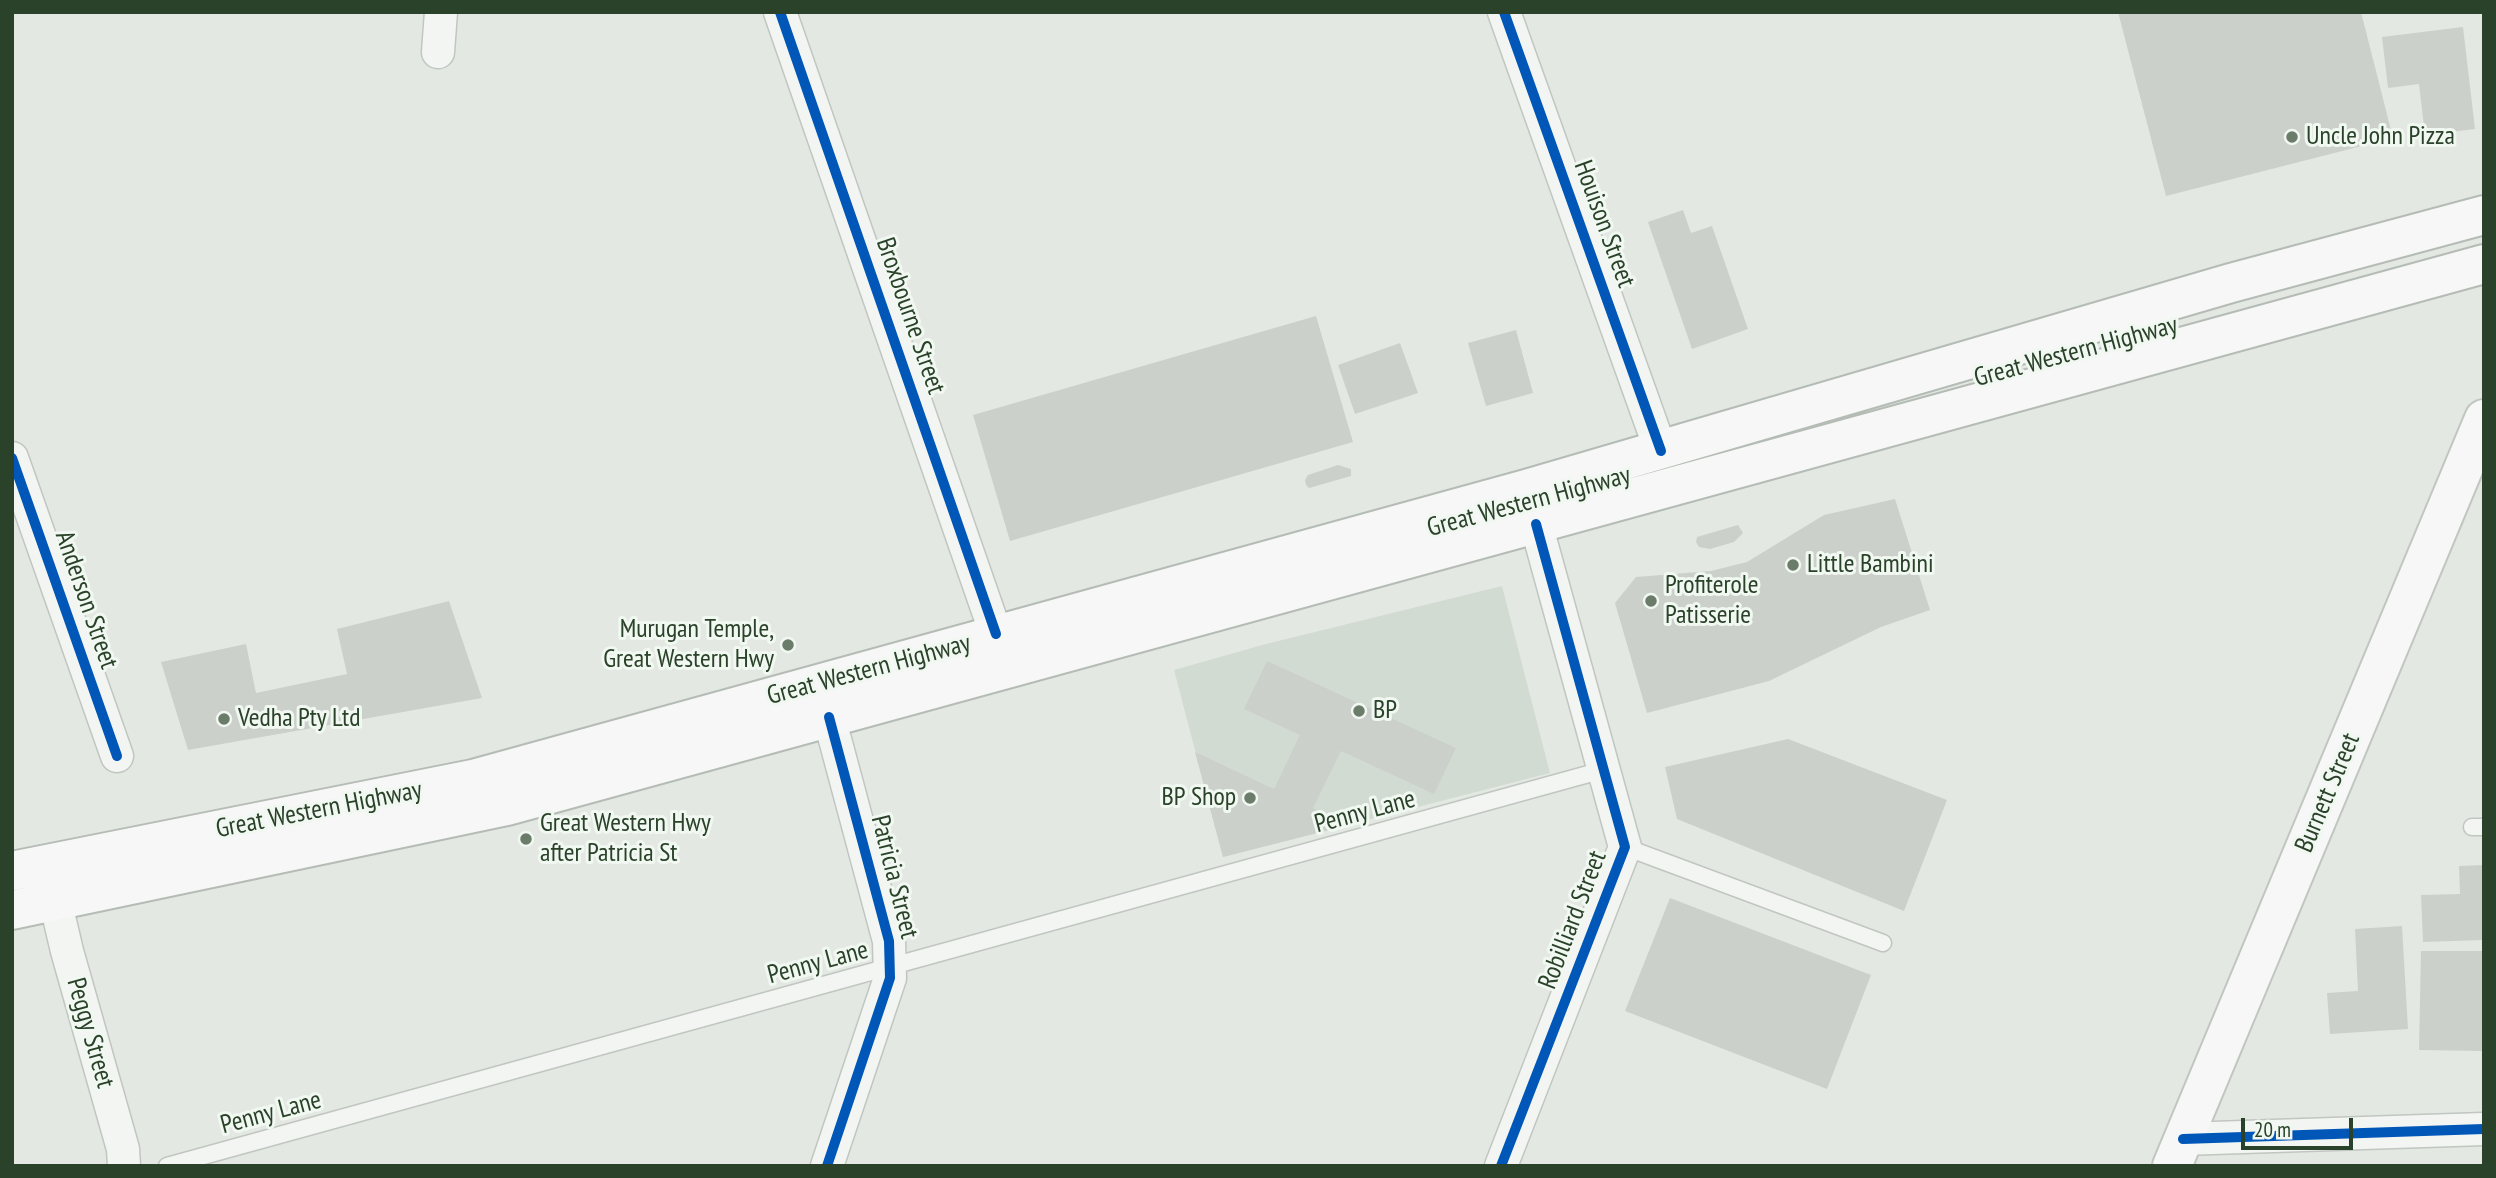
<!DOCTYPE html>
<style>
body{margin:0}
#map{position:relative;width:2496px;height:1178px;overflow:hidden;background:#e3e8e3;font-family:"PT Sans Narrow",sans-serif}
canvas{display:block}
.frame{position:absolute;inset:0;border:14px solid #2a4229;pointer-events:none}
.scale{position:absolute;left:2241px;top:1118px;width:112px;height:32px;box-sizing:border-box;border:4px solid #2a4229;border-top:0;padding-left:9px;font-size:21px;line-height:24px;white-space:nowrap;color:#2a4229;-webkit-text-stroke:5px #f1f7f1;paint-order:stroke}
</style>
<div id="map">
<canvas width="2496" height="1178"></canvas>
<div class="frame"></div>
<div class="scale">20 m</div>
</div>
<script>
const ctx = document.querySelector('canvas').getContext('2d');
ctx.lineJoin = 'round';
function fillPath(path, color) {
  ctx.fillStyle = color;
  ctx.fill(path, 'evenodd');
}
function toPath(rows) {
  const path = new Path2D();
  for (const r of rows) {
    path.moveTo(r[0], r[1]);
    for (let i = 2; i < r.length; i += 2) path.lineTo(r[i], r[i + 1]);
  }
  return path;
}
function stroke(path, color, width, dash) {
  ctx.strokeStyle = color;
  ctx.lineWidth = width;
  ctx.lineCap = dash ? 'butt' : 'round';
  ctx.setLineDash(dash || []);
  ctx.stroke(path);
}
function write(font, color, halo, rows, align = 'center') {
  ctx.font = font + ' "PT Sans Narrow",sans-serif';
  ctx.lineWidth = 6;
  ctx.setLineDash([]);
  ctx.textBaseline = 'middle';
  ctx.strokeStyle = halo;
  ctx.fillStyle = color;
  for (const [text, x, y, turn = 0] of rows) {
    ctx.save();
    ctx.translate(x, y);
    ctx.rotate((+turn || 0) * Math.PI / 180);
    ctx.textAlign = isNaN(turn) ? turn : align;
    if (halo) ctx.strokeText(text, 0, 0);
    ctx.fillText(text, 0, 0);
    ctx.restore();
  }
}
const built = toPath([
 [1502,586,1550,773,1223,857,1174,670,1266,644]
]);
const building = toPath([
 [2118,12,2361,12,2393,138,2166,196],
 [2463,27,2475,129,2425,135,2419,84,2388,88,2382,37],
 [1683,210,1691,233,1712,226,1748,329,1692,349,1648,222],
 [1316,316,1353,442,1010,541,973,415],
 [1516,330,1533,393,1486,406,1468,343],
 [1400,343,1418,393,1355,414,1338,365],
 [1338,465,1351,469,1351,476,1309,488,1306,485,1305,480,1308,475],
 [1895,499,1930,610,1881,627,1769,681,1647,713,1615,603,1636,577,1711,571,1747,562,1824,515],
 [1738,525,1743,533,1734,542,1710,549,1699,547,1696,542,1697,537],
 [449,601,482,698,188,750,161,662,246,644,256,693,347,674,337,629],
 [1267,661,1456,748,1434,794,1341,751,1313,808,1345,826,1223,857,1195,752,1274,789,1300,735,1244,709],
 [1788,739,1947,800,1904,911,1677,819,1665,767],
 [2484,865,2484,940,2423,942,2421,895,2460,894,2459,866],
 [1670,898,1871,975,1827,1089,1625,1011],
 [2402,926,2408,1029,2330,1034,2327,993,2358,991,2355,929],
 [2421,951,2483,951,2484,1051,2419,1050]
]);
const service = toPath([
 [2472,827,2484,827],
 [1625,847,1883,943],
 [167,1166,1603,770]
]);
const minor = toPath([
 [780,12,996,634],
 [1504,12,1661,451],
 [438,52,441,12],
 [12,458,117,756],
 [55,900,67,951,123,1149,124,1166],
 [2183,1139,2484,1129],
 [827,1166,890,978,889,941,829,717],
 [1501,1166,1625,847,1536,524]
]);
const secondary = toPath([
 [2172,1166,2484,419]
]);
const trunk = toPath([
 [12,871,473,779,1526,489,2231,283,2484,215],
 [12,910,507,806,2484,264]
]);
const cycleway = toPath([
 [780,12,996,634],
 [1504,12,1661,451],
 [12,458,117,756],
 [2183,1139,2484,1129],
 [827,1166,890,978,889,941,829,717],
 [1501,1166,1625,847,1536,524]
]);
const markers = [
 [2292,137,7,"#6b7c6a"],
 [1793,565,7,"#6b7c6a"],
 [1651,601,7,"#6b7c6a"],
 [788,645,7,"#6b7c6a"],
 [1359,711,7,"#6b7c6a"],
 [224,719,7,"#6b7c6a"],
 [1250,798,7,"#6b7c6a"],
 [526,839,7,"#6b7c6a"]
];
const poiNames = [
 ["Uncle John Pizza",2306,137],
 ["Little Bambini",1807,565],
 ["Profiterole",1665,586],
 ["Patisserie",1665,616],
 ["Murugan Temple,",774,630,"right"],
 ["Great Western Hwy",774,660,"right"],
 ["BP",1373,711],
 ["Vedha Pty Ltd",238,719],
 ["BP Shop",1236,798,"right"],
 ["Great Western Hwy",540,824],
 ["after Patricia St",540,854]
];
const streetNames = [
 ["Houison Street",1604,224,70],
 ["Broxbourne Street",910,316,71],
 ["Great Western Highway",2076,352,-15],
 ["Great Western Highway",1529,502,-15],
 ["Anderson Street",86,600,71],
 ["Great Western Highway",869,670,-15],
 ["Burnett Street",2328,793,-67],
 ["Great Western Highway",319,810,-11],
 ["Penny Lane",1365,812,-15],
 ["Patricia Street",894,877,76],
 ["Robilliard Street",1573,920,-69],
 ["Penny Lane",818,963,-15],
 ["Peggy Street",90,1033,74],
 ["Penny Lane",271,1113,-15]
];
fillPath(built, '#d2dbd1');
fillPath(building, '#cbd0cb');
stroke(service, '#c1c6c1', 19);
stroke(minor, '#c1c6c1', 35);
stroke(secondary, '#c1c6c1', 42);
stroke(trunk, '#b5bcb5', 42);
stroke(service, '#f2f5f2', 16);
stroke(minor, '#f2f5f2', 32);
stroke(secondary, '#f6f7f6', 38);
stroke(trunk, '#f6f7f6', 38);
stroke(cycleway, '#0057b8', 10);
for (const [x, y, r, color] of markers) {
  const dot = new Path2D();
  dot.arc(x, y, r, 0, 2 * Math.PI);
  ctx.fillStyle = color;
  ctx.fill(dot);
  stroke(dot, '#f1f7f1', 2.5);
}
write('26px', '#2a4229', '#f1f7f1', poiNames, 'left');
write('26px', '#2a4229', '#f1f7f1', streetNames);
</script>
